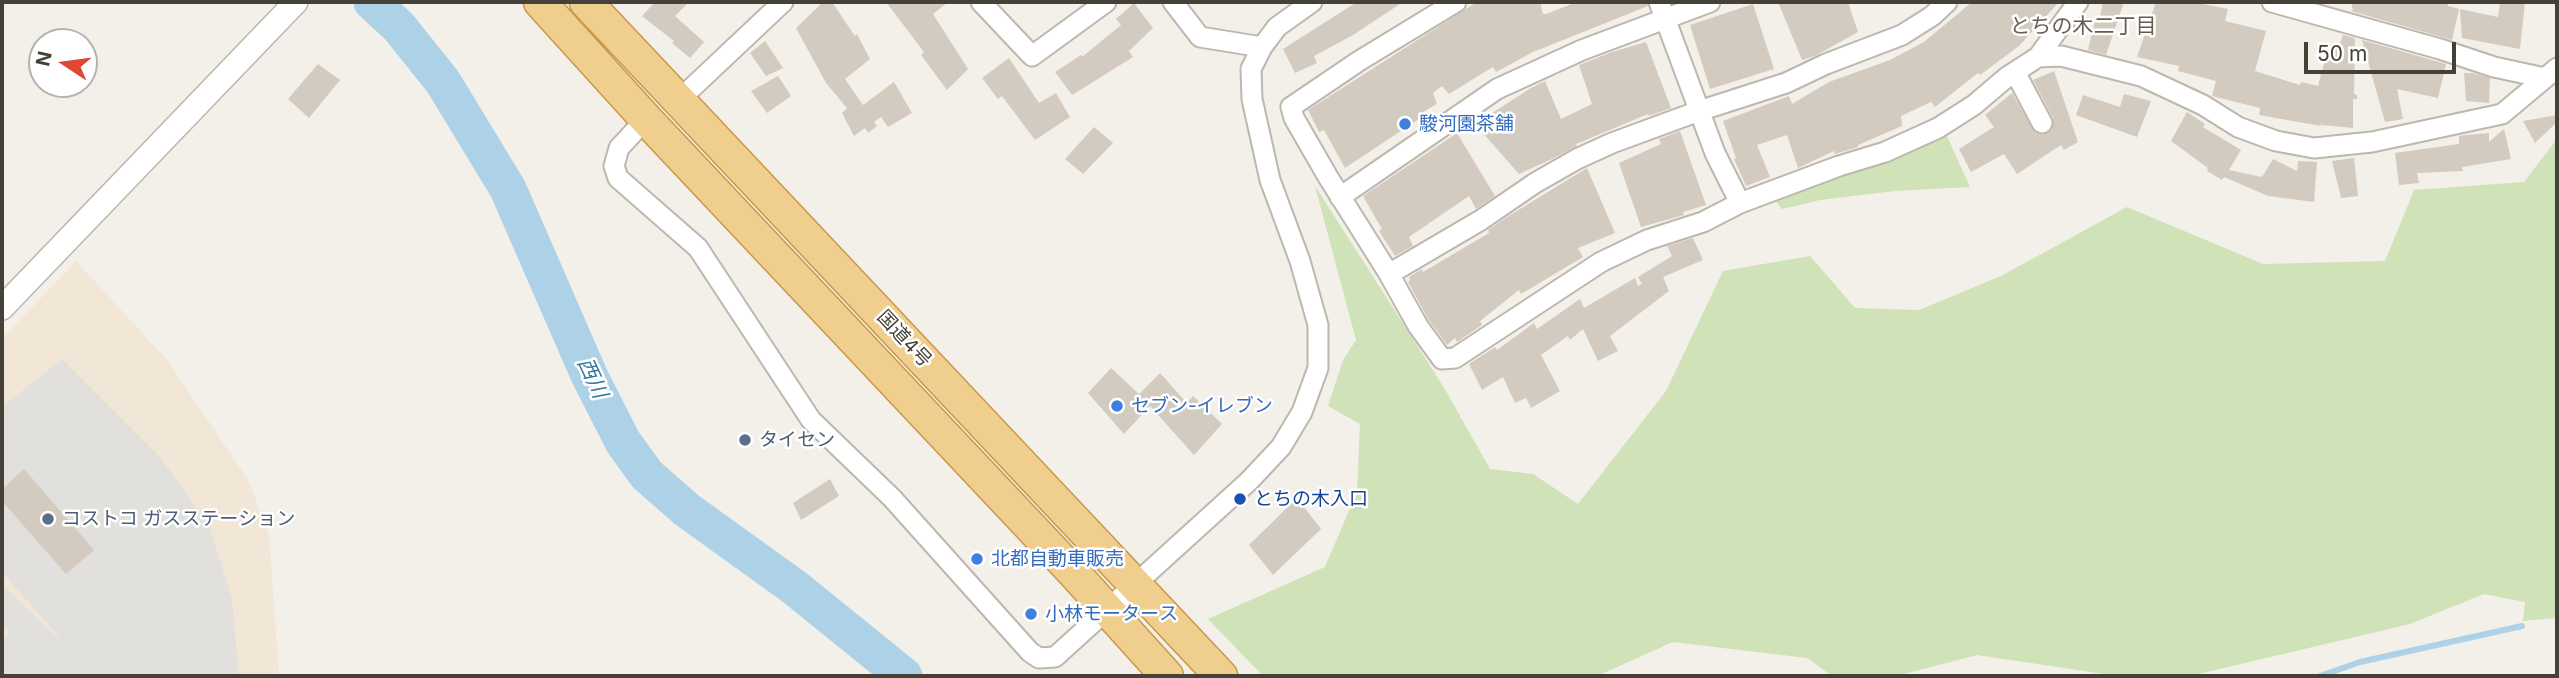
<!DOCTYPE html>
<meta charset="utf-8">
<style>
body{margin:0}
#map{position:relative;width:2559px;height:678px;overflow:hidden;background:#f3efe9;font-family:Inter,sans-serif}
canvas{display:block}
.frame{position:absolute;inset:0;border:4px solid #454038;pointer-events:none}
.north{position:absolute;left:28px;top:28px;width:70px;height:70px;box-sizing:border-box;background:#fff;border:2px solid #b5b3af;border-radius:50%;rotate:283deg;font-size:19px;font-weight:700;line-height:28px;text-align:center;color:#454038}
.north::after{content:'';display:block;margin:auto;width:24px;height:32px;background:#e04733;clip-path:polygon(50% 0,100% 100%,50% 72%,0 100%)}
.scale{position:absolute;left:2304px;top:42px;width:152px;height:32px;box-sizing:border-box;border:4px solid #454038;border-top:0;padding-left:9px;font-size:21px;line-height:24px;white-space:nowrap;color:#454038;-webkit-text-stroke:5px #fff;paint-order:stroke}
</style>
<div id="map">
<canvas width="2559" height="678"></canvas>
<div class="frame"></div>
<div class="north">N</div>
<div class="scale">50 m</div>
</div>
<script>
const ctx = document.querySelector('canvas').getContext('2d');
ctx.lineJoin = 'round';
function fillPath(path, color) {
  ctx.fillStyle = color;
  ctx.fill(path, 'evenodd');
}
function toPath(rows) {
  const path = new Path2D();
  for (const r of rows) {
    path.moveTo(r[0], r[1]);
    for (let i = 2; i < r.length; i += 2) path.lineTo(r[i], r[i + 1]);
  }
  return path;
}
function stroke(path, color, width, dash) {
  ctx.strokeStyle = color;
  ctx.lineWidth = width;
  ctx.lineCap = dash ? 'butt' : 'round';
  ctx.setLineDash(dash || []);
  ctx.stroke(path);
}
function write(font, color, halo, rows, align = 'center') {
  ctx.font = font + ' Inter,"Noto Sans JP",sans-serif';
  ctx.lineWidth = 5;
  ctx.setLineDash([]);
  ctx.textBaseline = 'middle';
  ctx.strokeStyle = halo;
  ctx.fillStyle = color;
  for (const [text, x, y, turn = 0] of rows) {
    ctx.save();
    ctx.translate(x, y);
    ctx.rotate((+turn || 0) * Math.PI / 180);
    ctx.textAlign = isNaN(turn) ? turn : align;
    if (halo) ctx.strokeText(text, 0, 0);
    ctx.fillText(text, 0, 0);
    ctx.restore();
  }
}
const commercial = toPath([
 [76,261,168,361,248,480,269,534,279,676,2,676,2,339]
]);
const green = toPath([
 [1946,134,1970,187,1895,191,1820,200,1782,209,1776,201],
 [2557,139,2557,618,2523,621,2525,602,2484,594,2410,624,2190,676,2118,676,1977,655,1896,676,1832,676,1807,658,1673,642,1597,676,1263,676,1208,619,1325,567,1357,492,1360,424,1328,406,1343,360,1356,340,1315,186,1443,386,1490,469,1533,474,1578,504,1666,391,1723,271,1810,256,1855,308,1919,310,2001,276,2127,207,2263,264,2385,261,2414,190,2524,182]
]);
const parking = toPath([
 [62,359,160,457,209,525,232,599,239,676,2,676,2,638,4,639,10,632,2,624,2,585,66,645,2,572,2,407]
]);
const stream = toPath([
 [2320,676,2360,662,2522,626]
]);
const river = toPath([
 [372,2,399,27,443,82,508,189,589,375,623,442,647,475,687,510,794,587,904,676]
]);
const building = toPath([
 [655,2,689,2,675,16,704,42,690,58,672,43,674,41,642,16],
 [823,2,832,2,855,36,857,34,870,59,845,79,863,105,894,82,912,113,888,127,881,117,874,122,877,126,868,133,865,128,854,136,842,113,847,108,826,83,796,28],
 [886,2,948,2,933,14,968,69,947,90,921,55,924,52],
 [1357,2,1403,2,1353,35,1314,56,1317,63,1295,73,1283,49],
 [1477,2,1540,2,1543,14,1546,14,1577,2,1647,2,1648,6,1533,52,1496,72,1493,67,1449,94,1442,86,1433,93,1437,104,1423,112,1425,115,1345,168,1324,130,1319,132,1308,110],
 [1778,2,1848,2,1858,32,1815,56,1802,60],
 [1972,2,2059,2,2019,46,1980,75,1978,73,1935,107,1931,102,1901,116,1902,126,1858,145,1858,147,1835,154,1834,151,1798,168,1787,135,1757,145,1770,177,1746,186,1734,159,1736,158,1723,121,1789,96,1792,104,1829,82,1890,60,1924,42],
 [2103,2,2124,2,2106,55,2088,50,2095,21,2099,22],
 [2156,2,2193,2,2228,9,2225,21,2266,31,2255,71,2300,85,2301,82,2318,86,2329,44,2339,46,2343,35,2355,38,2354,94,2357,95,2357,99,2353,99,2353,128,2322,125,2321,122,2321,126,2259,115,2260,108,2212,96,2216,81,2178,71,2179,66,2137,57],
 [2351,2,2448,2,2448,6,2459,9,2452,40,2351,11,2353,10],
 [2500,2,2525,2,2520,49,2462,38,2460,9,2498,17],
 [1134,3,1153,28,1129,51,1133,57,1072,95,1055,72,1081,55,1082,57,1121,25,1116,19],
 [1753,4,1774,69,1710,89,1690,25],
 [2362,40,2446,64,2438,98,2397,89,2403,119,2385,122],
 [765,41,783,68,766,76,750,53],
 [1646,42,1671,108,1649,116,1648,114,1576,144,1577,146,1552,159,1519,174,1475,124,1531,88,1545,81,1561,119,1592,104,1579,65,1612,52],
 [1009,58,1039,103,1056,93,1070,117,1035,140,1002,96,998,99,982,78],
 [318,64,340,80,309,118,288,99],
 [2054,71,2078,142,2064,150,2061,145,2017,174,2004,154,1971,172,1959,149,1994,127,1985,115,2012,93,2035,133,2042,135,2052,130,2053,118,2033,80],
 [2464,73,2473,73,2490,78,2489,103,2466,101],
 [778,76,791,96,767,113,751,91],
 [2124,94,2151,101,2137,137,2076,115,2083,95,2120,107],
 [2187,112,2205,124,2203,127,2241,150,2229,170,2262,177,2273,159,2297,171,2298,161,2317,162,2314,202,2268,196,2224,177,2222,180,2207,171,2208,168,2171,141],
 [2557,115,2557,122,2535,143,2523,121],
 [1094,127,1113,143,1083,174,1065,159],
 [2504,129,2511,159,2462,167,2463,171,2417,173,2419,183,2399,185,2395,153,2459,144,2459,136,2465,135,2489,133,2489,142],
 [1680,131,1706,205,1683,212,1684,215,1641,227,1619,163,1661,144,1659,139],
 [1457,133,1495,196,1476,209,1469,196,1409,237,1413,246,1395,256,1379,231,1382,229,1363,196],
 [2354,158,2358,196,2341,198,2332,161],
 [1587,168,1615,233,1578,248,1583,257,1521,294,1519,290,1480,321,1482,325,1457,342,1455,338,1447,345,1428,319,1408,282,1410,280,1409,277,1422,269,1423,272,1489,233,1488,230,1507,217],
 [1693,238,1703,260,1663,277,1669,291,1610,336,1618,351,1598,361,1583,329,1570,340,1568,336,1541,355,1560,391,1531,408,1526,398,1515,403,1503,377,1482,390,1469,364,1495,347,1497,350,1534,323,1537,329,1580,299,1584,308,1635,278,1638,286,1642,284,1638,277,1672,256,1667,246],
 [1111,368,1139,394,1160,373,1187,403,1193,396,1222,424,1194,455,1150,406,1124,434,1088,393],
 [24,469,94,550,66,574,2,501,2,489],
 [830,479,839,496,801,520,793,503],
 [1297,498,1321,529,1273,575,1249,545]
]);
const minor = toPath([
 [981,2,1032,56,1106,2],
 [1173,2,1200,37,1262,47],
 [1456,2,1359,61,1291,107,1294,118,1328,177,1389,274,1418,326,1442,359,1455,358,1601,262,1647,240,1703,222,1740,203,1839,166,1885,152,1938,128,1974,105,2007,77,2038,57,2061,56,2141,76,2203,105,2238,127,2276,141,2314,148,2372,142,2502,114,2557,68],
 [1659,2,1715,153,1740,203],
 [2272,2,2440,49,2494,67,2545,78],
 [2038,57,2078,2],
 [2015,72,2042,123],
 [679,100,783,2],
 [646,119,619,148,614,166,618,178,698,248,811,420,892,498,1030,652,1039,658,1055,657,1249,481,1281,447,1302,412,1318,368,1318,325,1300,261,1270,180,1252,99,1251,69,1262,47,1277,27,1312,2],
 [1340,197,1497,89,1582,50,1710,2],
 [1389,274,1481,220,1535,183,1577,159,1612,143,1699,111,1786,83,1826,64,1902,35,1932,16,1947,2]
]);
const tertiary = toPath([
 [2,308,296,2]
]);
const trunk = toPath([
 [540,2,646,119,1074,573,1167,676],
 [586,2,1221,676]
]);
const markers = [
 [1405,124,7,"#3f7fe0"],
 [1117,406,7,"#3f7fe0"],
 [745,440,7,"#5c6f8a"],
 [1240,499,7,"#1a4fb4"],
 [48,519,7,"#5c6f8a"],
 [977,559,7,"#3f7fe0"],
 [1031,614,7,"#3f7fe0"]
];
const shopNames = [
 ["駿河園茶舗",1419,124],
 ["セブン-イレブン",1131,406],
 ["北都自動車販売",991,559],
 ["小林モータース",1045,614]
];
const streetNames = [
 ["国道4号",904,339,47]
];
const serviceNames = [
 ["タイセン",759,440],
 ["コストコ ガスステーション",62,519]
];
const transitNames = [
 ["とちの木入口",1254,499]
];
const neighbourhoodNames = [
 ["とちの木二丁目",2083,27]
];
const waterNames = [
 ["西川",592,378,65]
];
fillPath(commercial, '#f2e6d7');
fillPath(green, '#d0e2b7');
fillPath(parking, '#e2e0dd');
stroke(stream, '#add2e8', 6);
stroke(river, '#add2e8', 37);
fillPath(building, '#d3cbc0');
stroke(minor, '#bdb7ad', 23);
stroke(tertiary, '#bdb7ad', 26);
stroke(trunk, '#cb984b', 35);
stroke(minor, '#fff', 19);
stroke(tertiary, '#fff', 23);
stroke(trunk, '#f0ce8e', 32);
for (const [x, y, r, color] of markers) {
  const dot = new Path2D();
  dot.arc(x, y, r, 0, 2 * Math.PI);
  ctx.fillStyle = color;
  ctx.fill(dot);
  stroke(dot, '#fff', 2.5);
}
write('19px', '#366cbe', '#fff', shopNames, 'left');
write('19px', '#454038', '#fff', streetNames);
write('19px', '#4e5e75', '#fff', serviceNames, 'left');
write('19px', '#164399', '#fff', transitNames, 'left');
write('21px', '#675d51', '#fff', neighbourhoodNames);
write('italic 21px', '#3c789e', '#fff', waterNames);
</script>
